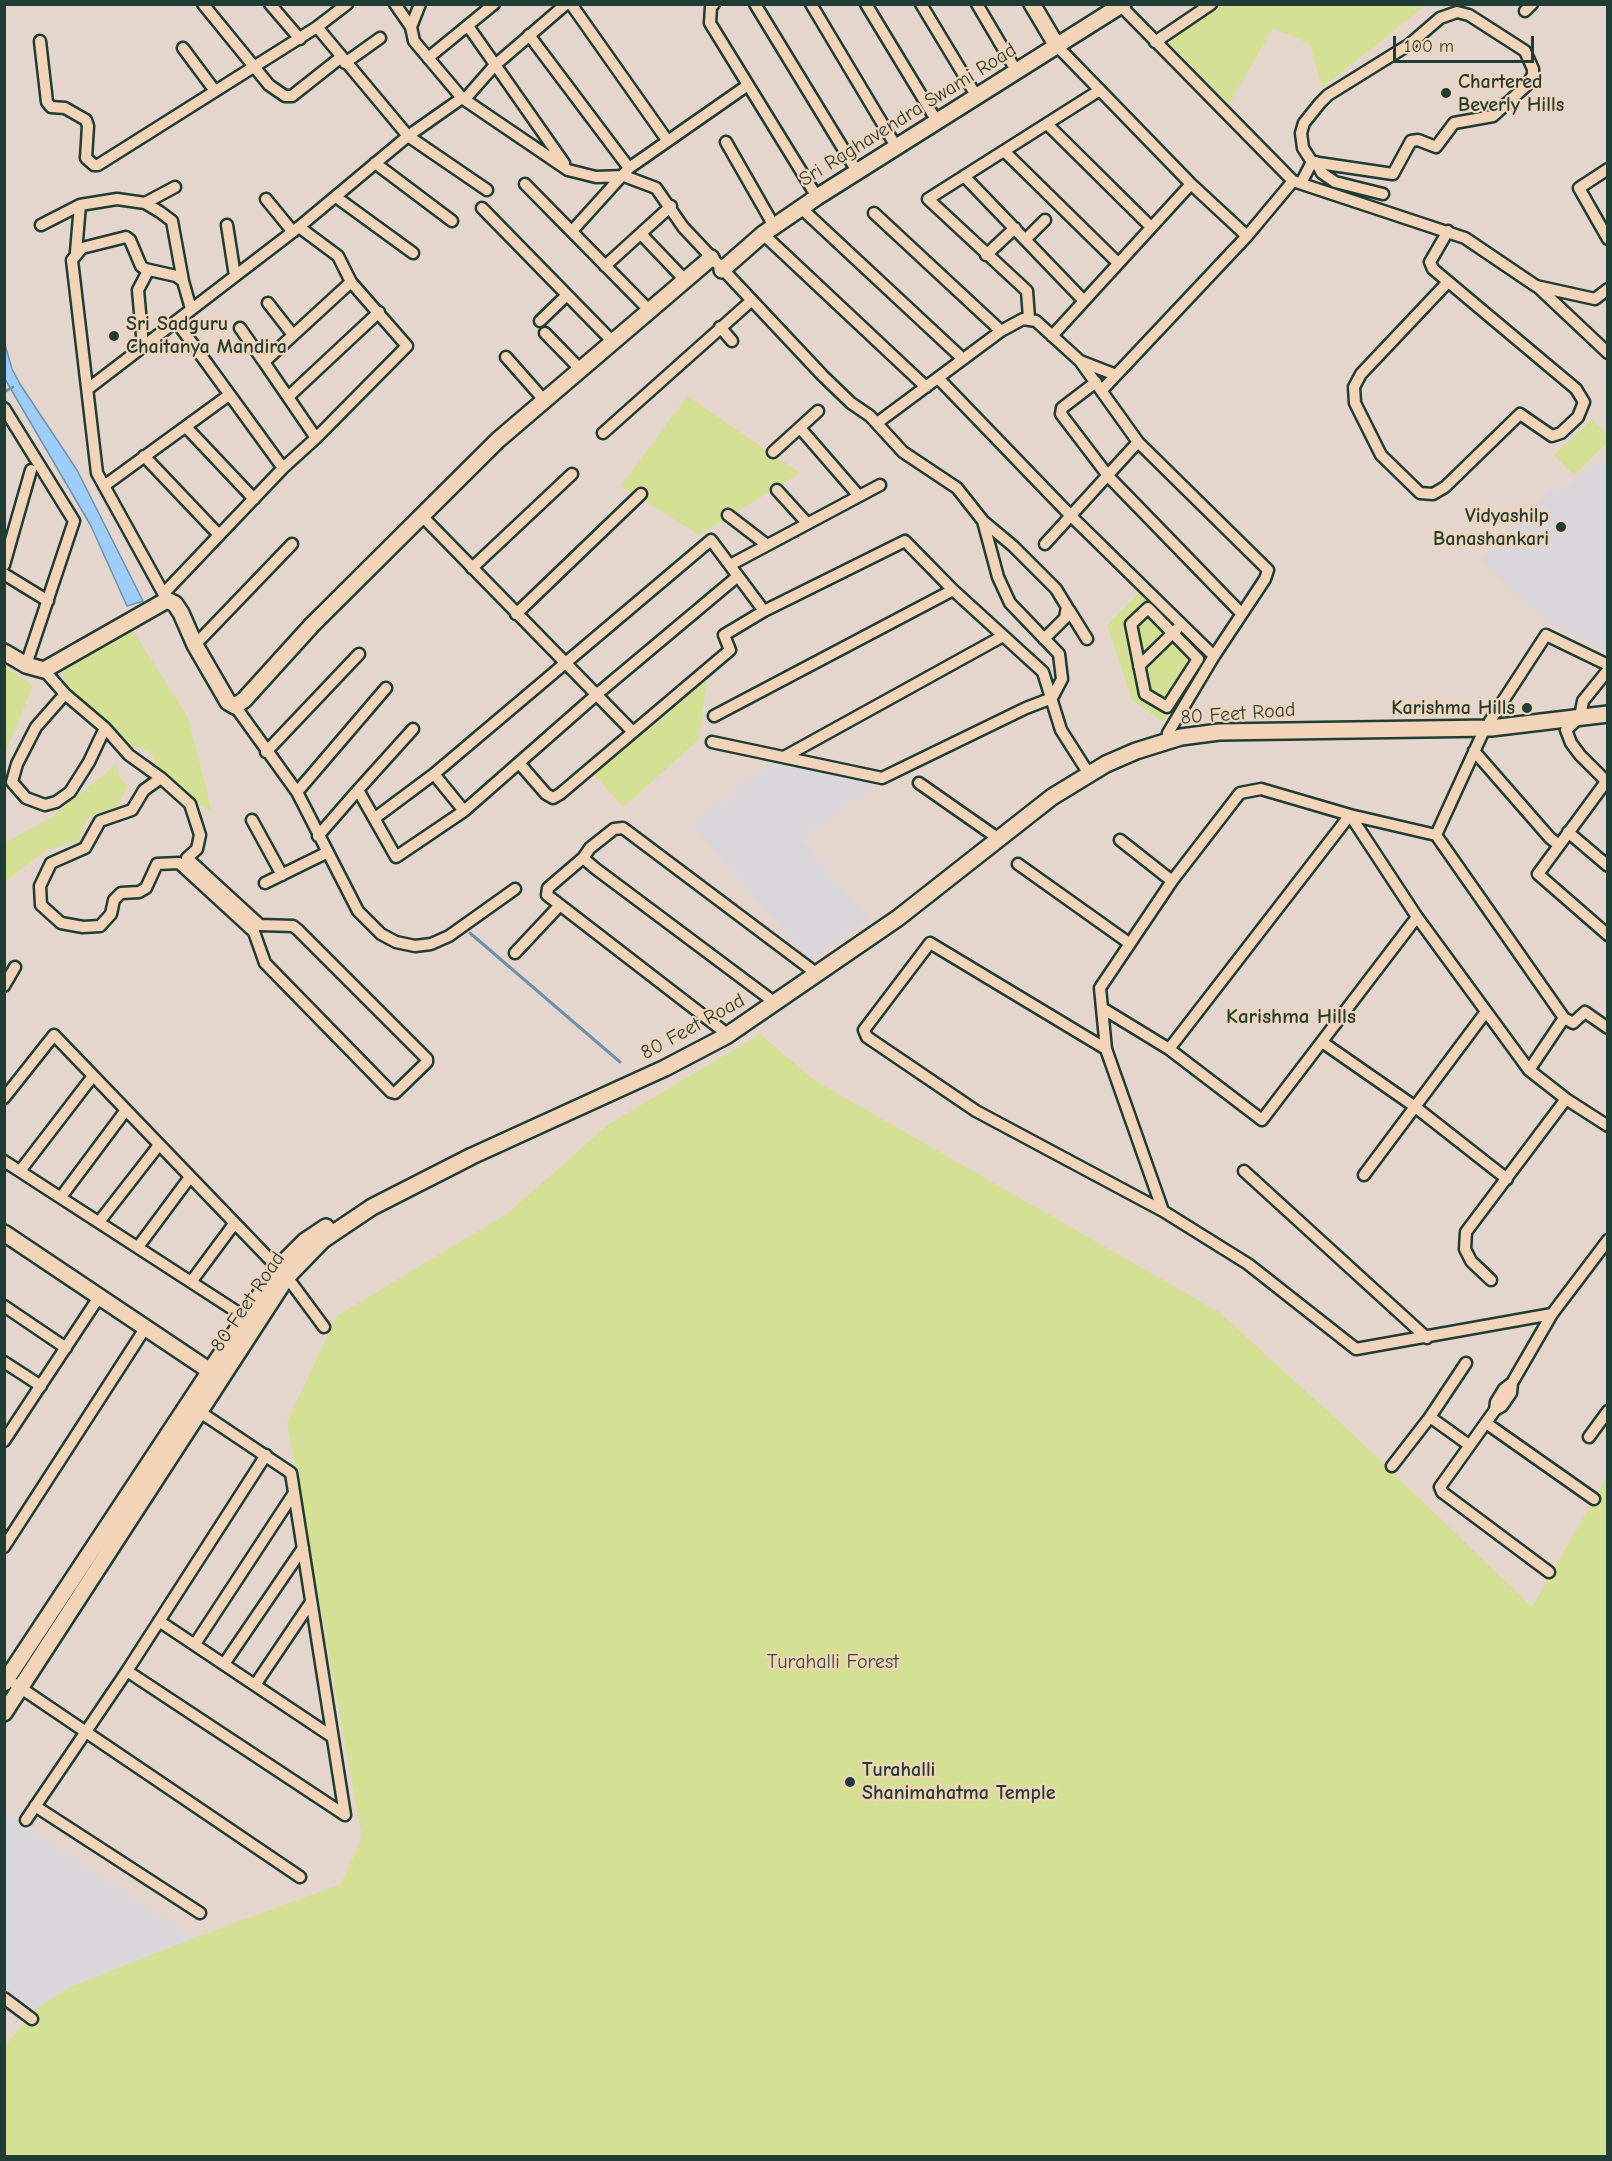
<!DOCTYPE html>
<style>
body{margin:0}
#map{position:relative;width:1612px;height:2161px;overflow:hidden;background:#e4d6cd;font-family:"Comic Neue",sans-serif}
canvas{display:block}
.frame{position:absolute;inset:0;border:6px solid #1f3d34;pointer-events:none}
.scale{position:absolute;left:1393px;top:36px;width:141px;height:27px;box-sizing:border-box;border:3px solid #1f3d34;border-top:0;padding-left:8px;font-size:18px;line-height:21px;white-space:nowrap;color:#1f3d34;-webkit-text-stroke:4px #f2d5b8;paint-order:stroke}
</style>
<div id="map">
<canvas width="1612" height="2161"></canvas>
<div class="frame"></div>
<div class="scale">100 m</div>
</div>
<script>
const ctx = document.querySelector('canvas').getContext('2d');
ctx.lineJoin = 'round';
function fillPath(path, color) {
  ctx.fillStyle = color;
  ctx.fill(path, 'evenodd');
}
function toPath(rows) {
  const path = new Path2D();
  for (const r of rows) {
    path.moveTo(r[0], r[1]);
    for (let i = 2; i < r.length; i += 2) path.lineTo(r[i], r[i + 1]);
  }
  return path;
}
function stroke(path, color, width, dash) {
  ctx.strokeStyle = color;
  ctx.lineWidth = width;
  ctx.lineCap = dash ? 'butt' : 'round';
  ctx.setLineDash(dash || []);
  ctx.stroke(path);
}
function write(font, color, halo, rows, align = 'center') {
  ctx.font = font + ' "Comic Neue",sans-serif';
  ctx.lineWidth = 4.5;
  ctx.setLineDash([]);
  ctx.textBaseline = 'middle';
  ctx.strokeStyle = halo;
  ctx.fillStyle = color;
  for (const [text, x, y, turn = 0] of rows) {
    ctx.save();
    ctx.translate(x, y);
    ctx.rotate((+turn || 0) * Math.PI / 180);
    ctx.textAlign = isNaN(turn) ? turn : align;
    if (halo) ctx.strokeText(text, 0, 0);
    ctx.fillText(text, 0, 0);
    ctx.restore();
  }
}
const built = toPath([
 [1596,460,1607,465,1606,651,1542,619,1481,560,1554,486,1561,493],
 [774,760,875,785,801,840,869,919,809,960,692,825],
 [4,1812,194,1938,68,1988,34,2010,5,1990]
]);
const green = toPath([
 [1220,5,1220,4,1426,5,1322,88,1310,44,1273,28,1229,104,1168,43],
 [687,396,800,473,699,535,621,486],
 [1592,419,1607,435,1607,443,1574,475,1554,455],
 [1140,592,1207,655,1163,722,1132,700,1107,625],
 [131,628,188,717,212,812,157,778,157,764,150,753,142,748,132,747,70,693,62,672],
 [5,667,33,685,5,755],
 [707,680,699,739,623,808,594,774],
 [117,764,119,777,128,786,115,811,103,811,92,815,84,824,79,841,46,850,5,882,6,842,50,818],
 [760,1034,814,1080,1219,1312,1357,1438,1532,1607,1607,1477,1607,2156,5,2156,5,2046,34,2010,68,1988,194,1938,341,1884,362,1838,287,1422,337,1316,508,1213,609,1124]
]);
const water = toPath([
 [4,341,12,369,20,384,77,470,143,601,127,606,91,526,5,379,4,341]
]);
const stream = toPath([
 [4,392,13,387],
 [470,933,620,1062]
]);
const street = toPath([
 [203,4,269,85,285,96,292,96,340,58],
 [270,4,300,39],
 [395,4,411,27],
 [420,4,411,27,414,41,462,98,568,170,596,177,624,176,656,188,683,227,823,376,851,403,870,416,903,452,957,488,983,521,998,577,1010,603,1059,654,1062,679,1052,698,1026,708,882,778,712,742],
 [571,4,667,140],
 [714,4,711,7,710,23,817,197],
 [755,4,858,173],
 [811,4,897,148],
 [866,4,938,123],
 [921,4,977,97],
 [977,4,1017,72],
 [1121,6,1293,181],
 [1525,11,1532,4],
 [1457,12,1469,15,1525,51,1533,69,1533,75,1526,86,1493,116,1454,123,1436,147,1418,140,1411,141,1393,174,1312,162,1303,148,1301,133,1304,123,1320,103,1328,95,1410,44,1440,18,1457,12],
 [468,26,564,163],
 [317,27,347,4],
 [529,35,629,168],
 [40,41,47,102,51,107,65,108,86,120,88,126,86,158,94,165,98,165,317,27,408,136,487,190],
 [1155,42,1211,4],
 [1057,46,1191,184,1247,236],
 [183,48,215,91],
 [428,58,494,4],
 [345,63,380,38],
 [465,99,494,66,566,4],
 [1048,125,1151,227],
 [726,142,774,226],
 [1005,152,1118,263],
 [1316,162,1322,173,1335,182,1383,194],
 [375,163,452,221],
 [1608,169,1579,188,1608,239],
 [964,176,1084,301],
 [1301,183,1312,162],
 [525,184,648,309],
 [336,197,413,253],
 [266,199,293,232],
 [145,203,175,187],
 [80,205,117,199,145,203,160,212,172,221,183,281],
 [482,208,612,341],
 [801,208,963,359],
 [874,213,1001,331],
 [41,225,80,205,76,252],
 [227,225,235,276],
 [572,231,629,168,748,85],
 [641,234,684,279],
 [763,234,926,387],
 [1026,239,1045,220],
 [986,255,1015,228],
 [605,266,671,206],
 [1448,282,1361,374,1354,387,1355,403,1381,455,1420,493,1433,494,1445,487,1520,414,1552,436,1561,433,1578,417,1584,402,1576,389,1433,269,1430,262,1448,231],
 [1538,287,1608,353],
 [268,303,293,335],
 [1029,318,1027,291,928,199,1100,90],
 [176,321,283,468],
 [540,321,567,295],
 [720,327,732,341],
 [240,328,264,362],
 [545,333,580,369],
 [1052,336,1191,184],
 [143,346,138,290,148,271],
 [506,357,544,400],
 [1080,361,1116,375],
 [938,378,1071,516,1214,656],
 [1096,382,1062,408,1061,414,1109,477,1242,614],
 [89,388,299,227,408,136,462,98],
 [1102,390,1247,236,1293,181,1465,238,1536,286,1595,299,1608,289],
 [288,397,379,312],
 [4,408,74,521,26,665],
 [877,423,1001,331,1023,319,1036,321,1080,361,1138,442,1268,570,1265,579,1214,656,1168,733],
 [186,427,254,499],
 [800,428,859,496],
 [603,433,751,301],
 [316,438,407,346,351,282],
 [773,452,818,411],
 [144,456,219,535],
 [104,486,229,395],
 [777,490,807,523],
 [728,515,767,545],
 [422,516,632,731],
 [983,521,1013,546,1056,589,1067,607,1065,618,1044,639],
 [1045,544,1138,442],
 [4,565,31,470],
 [730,565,880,485],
 [472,568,572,474],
 [4,574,48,601],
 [165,592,283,468,316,438,264,362,351,282,338,256,299,227],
 [167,600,97,473,72,260,82,248,126,237,130,240,141,266,145,269,176,276,183,281,191,309],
 [1148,608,1198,659,1167,707,1145,694,1131,624,1148,608],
 [1069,610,1087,639],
 [516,614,641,494],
 [195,645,292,544],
 [1139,666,1177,629],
 [44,670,65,694,105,728,129,755,161,778,190,804,200,835,197,849,187,858,260,925,293,926,298,930,427,1059,427,1062,395,1093,391,1092,265,963,254,932,179,863,157,864,146,888,139,892,121,893,114,900,111,914,100,926,83,927,61,923,41,905,40,886,51,863,85,848,100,821,132,810,144,790,161,778],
 [1608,670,1583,701,1580,717,1566,730,1571,743,1580,755,1608,783],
 [65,694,36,727,17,764,12,782,26,798,45,805,56,802,70,792,89,762,105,728],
 [235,706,297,792,358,911,381,934,396,942,415,946,431,944,449,936,515,889],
 [714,716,953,590],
 [1490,721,1546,635,1608,665],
 [1474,751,1550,838,1559,845],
 [266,752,359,654],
 [784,757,1003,636],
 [519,763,546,794,553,798,560,794,730,650,724,635,764,611],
 [434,774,464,811],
 [1608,779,1538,874,1608,935],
 [919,783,999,839],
 [358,790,413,729],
 [297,792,386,688],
 [375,818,434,774,711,540,764,611,905,541,953,590,1043,672,1061,730,1089,774],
 [252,820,282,875],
 [1568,832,1608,866],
 [1436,835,1564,1018,1529,1070],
 [318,836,358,790,396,857,464,811,596,695,738,576],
 [1120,840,1172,881],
 [583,858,548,888,547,895,722,1030],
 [1018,864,1129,943],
 [265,883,326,853],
 [515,953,560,905],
 [4,986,15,967],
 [770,999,596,869,583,858,590,848,614,829,623,828,812,970],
 [1102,1008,1169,1049,1262,1120,1417,917],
 [1564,1018,1573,1023,1585,1012,1608,1028],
 [1322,1042,1414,1106,1507,1179],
 [1106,1049,930,943,864,1030,867,1037,976,1111,1163,1211,1248,1264,1356,1349,1552,1314,1608,1240],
 [1169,1049,1350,815,1436,835,1485,728],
 [4,1098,54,1035,278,1268],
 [4,1161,245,1317],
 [20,1171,93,1076],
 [1244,1171,1427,1338],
 [1364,1175,1485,1013],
 [61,1197,126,1110],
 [1163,1211,1106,1049,1100,988,1172,881,1240,793,1261,789,1350,815,1417,917,1529,1070,1566,1099,1608,1126],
 [99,1222,159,1145],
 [138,1247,190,1177],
 [287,1277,324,1327],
 [1491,1280,1471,1261,1465,1249,1466,1232,1566,1099],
 [191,1282,234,1224],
 [4,1306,66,1348],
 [4,1362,41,1386],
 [1495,1410,1496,1402,1504,1389,1512,1383],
 [200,1412,291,1473,345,1815],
 [1430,1417,1466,1363],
 [1486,1423,1594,1499],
 [1589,1437,1608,1411],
 [4,1441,99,1297],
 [1392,1466,1430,1417,1469,1445],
 [4,1547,146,1327],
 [1549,1572,1442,1492,1440,1487,1495,1410,1502,1406,1511,1393,1512,1383,1552,1314],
 [159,1621,331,1736],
 [195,1644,294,1493],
 [224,1664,303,1548],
 [127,1671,345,1815],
 [15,1684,300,1877],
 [255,1685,311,1602],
 [35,1806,200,1913],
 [26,1820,127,1671,266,1455],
 [4,1998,32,2019]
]);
const secondary = toPath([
 [1032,4,1057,46],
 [722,270,763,234,817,197,1123,4],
 [4,652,26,665,44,670,167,600,175,604,181,613,195,645,228,702,235,706,244,700,312,625,498,440,711,258],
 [4,1233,216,1375],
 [4,1683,278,1268,305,1241,326,1227],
 [4,1713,287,1277,323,1240,372,1207,472,1156,665,1068,726,1036,898,918,1052,797,1106,764,1136,751,1181,737,1219,732,1491,728,1608,714]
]);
const markers = [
 [1446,93,6,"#1f3d34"],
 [114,336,6,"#1f3d34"],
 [1561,527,6,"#1f3d34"],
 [1527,708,6,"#1f3d34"],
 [850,1782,6,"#1f3d34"]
];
const poiNames = [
 ["Chartered",1458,82],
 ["Beverly Hills",1458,105],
 ["Sri Sadguru",126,324],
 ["Chaitanya Mandira",126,347],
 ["Vidyashilp",1549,516,"right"],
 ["Banashankari",1549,539,"right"],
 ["Karishma Hills",1515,708,"right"],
 ["Turahalli",862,1770],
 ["Shanimahatma Temple",862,1793]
];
const streetNames = [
 ["Sri Raghavendra Swami Road",908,115,-32],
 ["80 Feet Road",1238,714,-4],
 ["80 Feet Road",693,1027,-29],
 ["80 Feet Road",248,1302,-56]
];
const parkNames = [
 ["Turahalli Forest",833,1662]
];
const neighbourhoodNames = [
 ["Karishma Hills",1291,1017]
];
fillPath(built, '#dad7db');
fillPath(green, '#d4e093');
fillPath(water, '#9fcdfa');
stroke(water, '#6c93ab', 1.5);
stroke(stream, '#6c93ab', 3);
stroke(street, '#1f3d34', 15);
stroke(secondary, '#1f3d34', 20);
stroke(street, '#f2d5b8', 10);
stroke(secondary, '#f2d5b8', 15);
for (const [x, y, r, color] of markers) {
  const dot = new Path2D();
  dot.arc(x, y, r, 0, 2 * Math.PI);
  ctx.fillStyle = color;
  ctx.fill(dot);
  stroke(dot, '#f2d5b8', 2);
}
write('bold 20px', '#1f3d34', '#f2d5b8', poiNames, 'left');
write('20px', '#1f3d34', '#f2d5b8', streetNames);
write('20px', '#314d3e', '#f2d5b8', parkNames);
write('bold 21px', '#1f3d34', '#f2d5b8', neighbourhoodNames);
</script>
